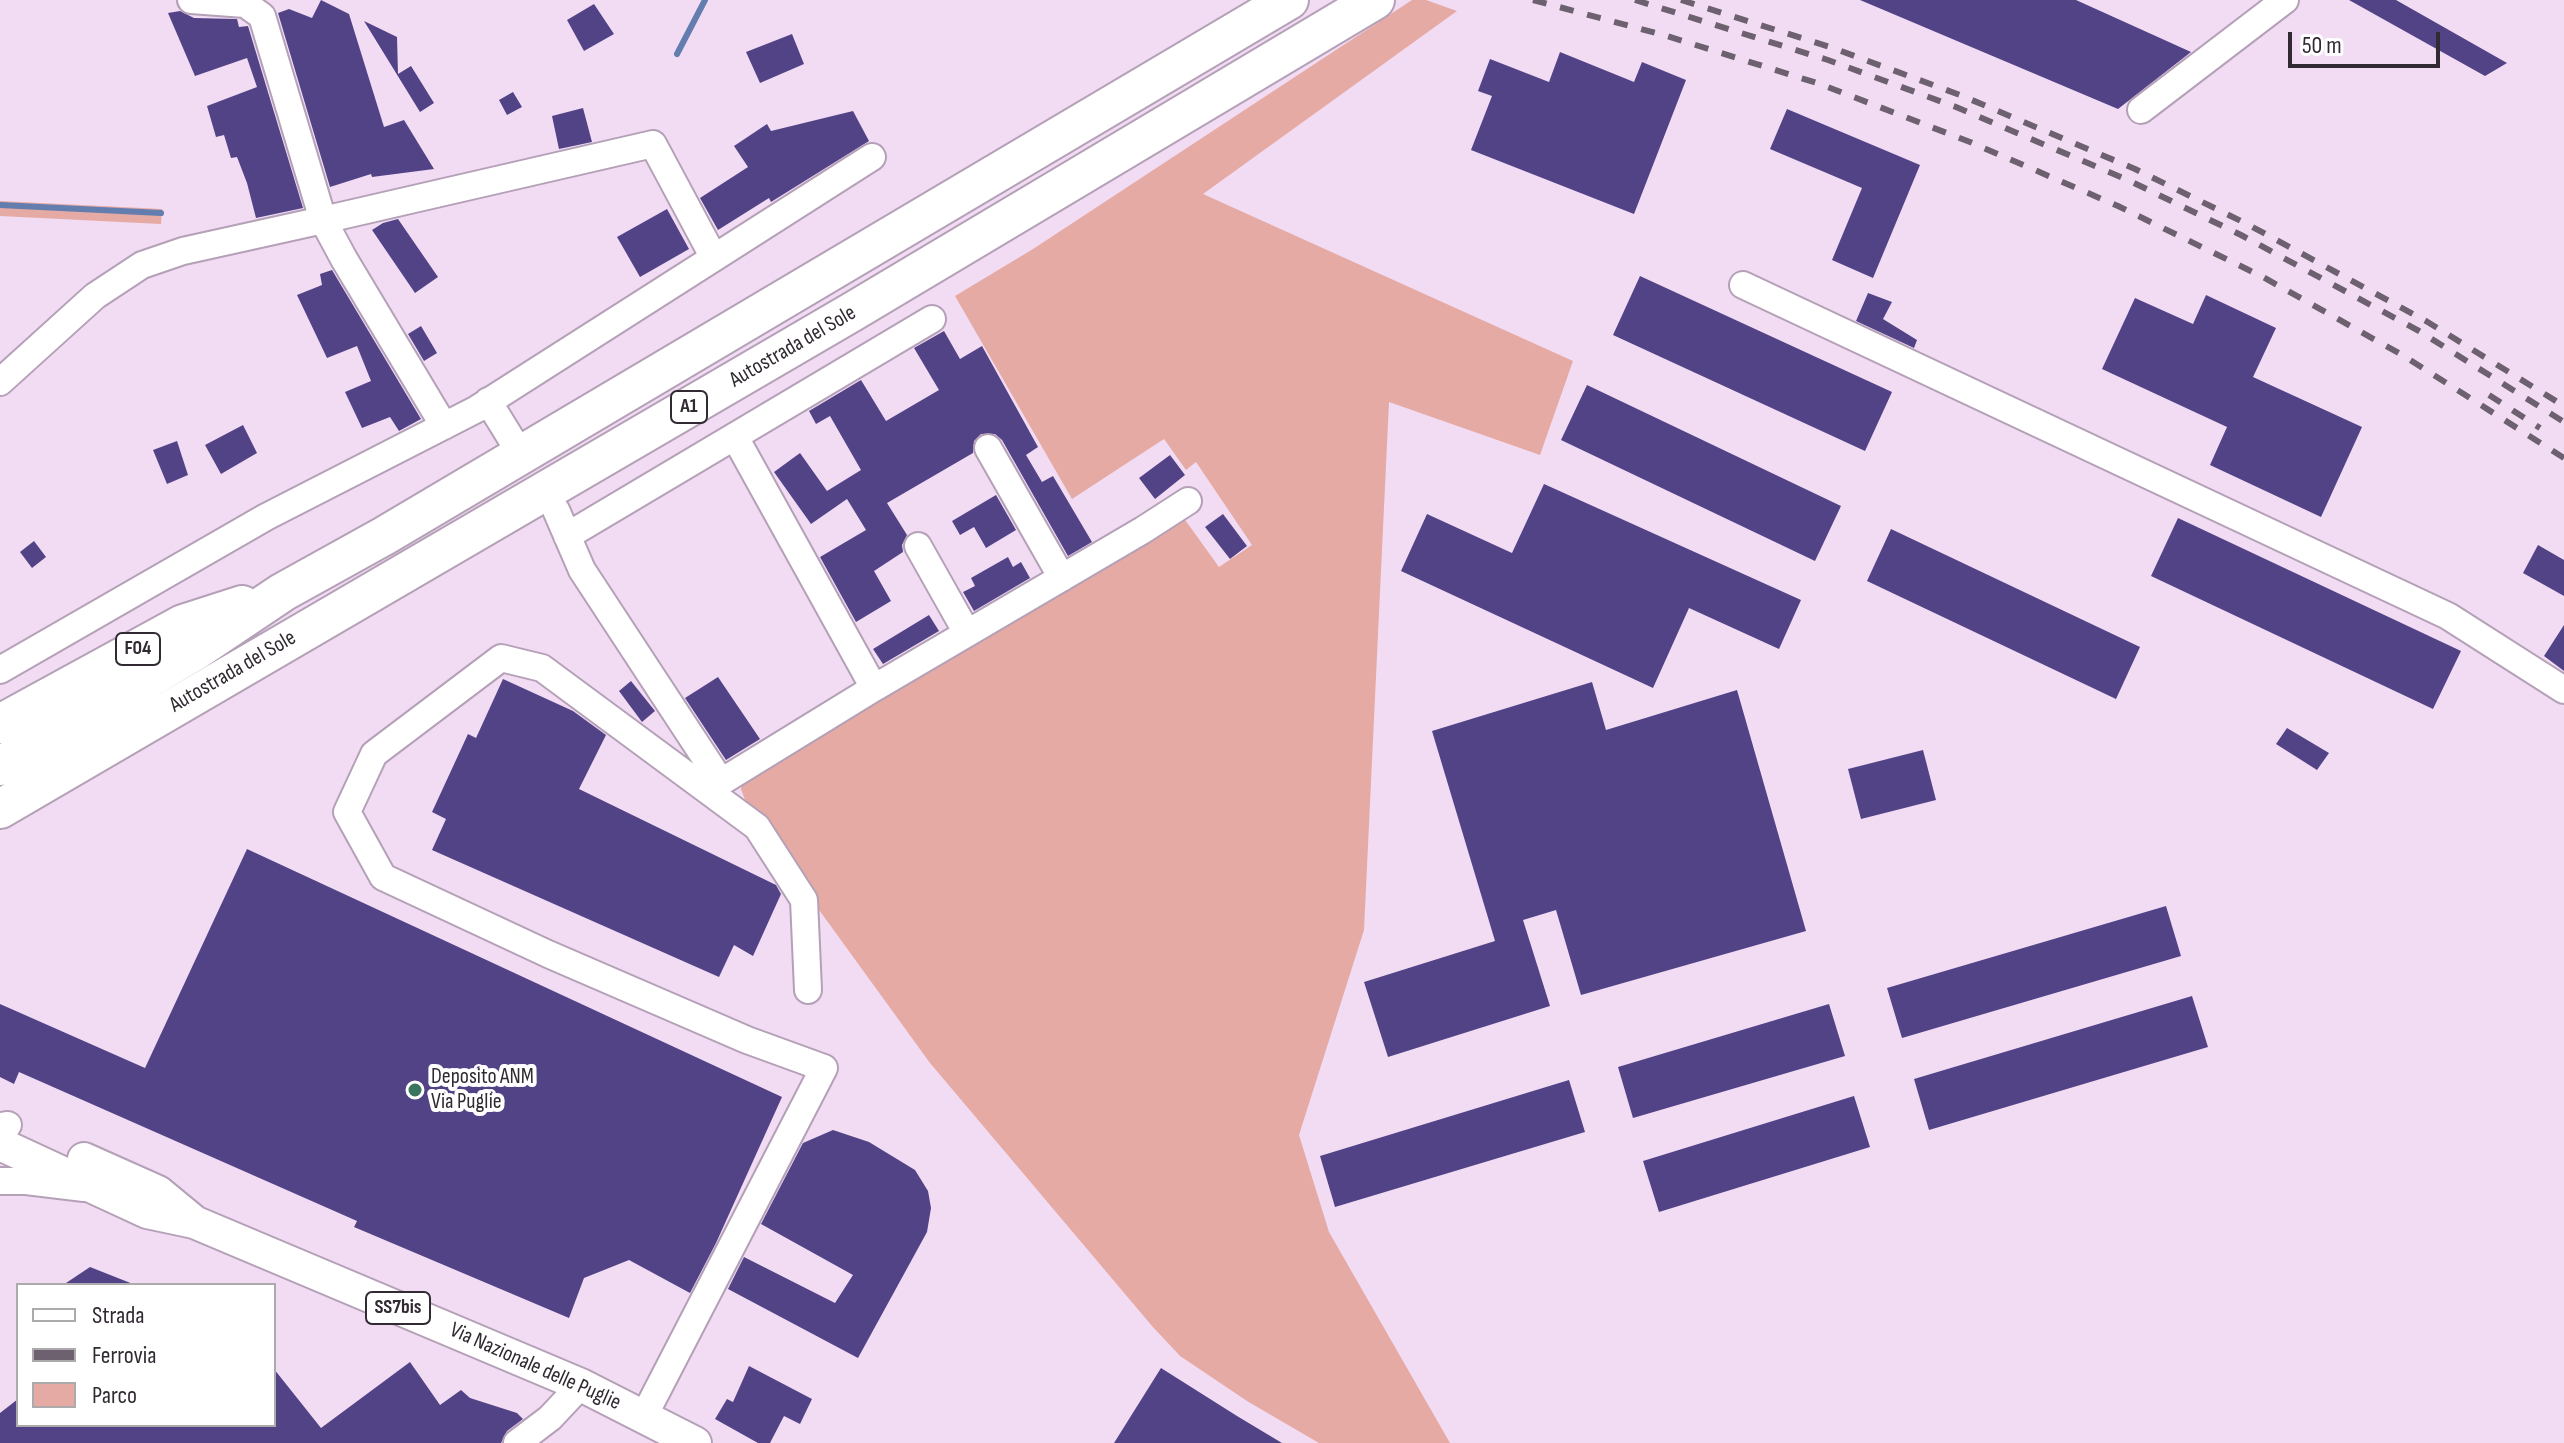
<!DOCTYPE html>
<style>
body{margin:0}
#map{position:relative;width:2564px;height:1443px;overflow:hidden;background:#f2dcf4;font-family:"Sofia Sans Condensed",sans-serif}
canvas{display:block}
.legend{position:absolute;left:16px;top:1283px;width:260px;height:144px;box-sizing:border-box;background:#fff;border:2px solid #adaaad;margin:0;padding:10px 14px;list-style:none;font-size:24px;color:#322a33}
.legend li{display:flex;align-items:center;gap:16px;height:40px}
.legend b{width:40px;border:2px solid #adaaad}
.scale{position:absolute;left:2288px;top:32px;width:152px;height:36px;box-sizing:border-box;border:4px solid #322a33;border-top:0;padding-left:10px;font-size:24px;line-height:28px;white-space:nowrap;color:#322a33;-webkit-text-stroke:6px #fff;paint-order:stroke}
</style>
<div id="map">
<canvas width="2564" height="1443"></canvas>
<ul class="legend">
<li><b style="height:10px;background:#fff"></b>Strada</li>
<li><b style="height:10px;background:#6d616f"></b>Ferrovia</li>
<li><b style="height:22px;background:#e6aaa4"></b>Parco</li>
</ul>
<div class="scale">50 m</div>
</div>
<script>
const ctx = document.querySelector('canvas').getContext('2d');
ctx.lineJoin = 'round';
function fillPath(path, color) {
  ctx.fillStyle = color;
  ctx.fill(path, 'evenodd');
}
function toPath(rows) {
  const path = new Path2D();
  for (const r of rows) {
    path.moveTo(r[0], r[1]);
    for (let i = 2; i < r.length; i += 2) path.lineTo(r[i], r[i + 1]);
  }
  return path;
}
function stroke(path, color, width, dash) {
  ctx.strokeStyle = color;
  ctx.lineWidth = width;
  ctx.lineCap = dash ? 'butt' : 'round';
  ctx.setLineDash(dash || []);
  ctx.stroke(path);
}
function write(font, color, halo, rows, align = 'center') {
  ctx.font = font + ' "Sofia Sans Condensed",sans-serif';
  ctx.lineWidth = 8;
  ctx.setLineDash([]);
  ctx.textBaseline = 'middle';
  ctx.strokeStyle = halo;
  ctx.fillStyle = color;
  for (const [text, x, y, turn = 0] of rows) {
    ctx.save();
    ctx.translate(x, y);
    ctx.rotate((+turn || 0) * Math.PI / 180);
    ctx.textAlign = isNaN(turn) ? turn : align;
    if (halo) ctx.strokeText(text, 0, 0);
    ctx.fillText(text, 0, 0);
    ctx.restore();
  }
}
const green = toPath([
 [1412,0,1426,0,1457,11,1203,194,1573,361,1540,455,1389,402,1364,930,1299,1135,1329,1232,1450,1443,1319,1443,1247,1401,1180,1356,1152,1326,930,1063,751,816,741,789,742,782,1183,517,1219,567,1252,545,1196,462,1186,470,1164,439,1072,499,955,296,1033,249],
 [0,201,162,209,161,224,0,216]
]);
const stream = toPath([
 [677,54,705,0],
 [0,205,161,213]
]);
const building = toPath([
 [321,0,349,14,384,127,404,120,434,169,372,177,371,174,330,187,278,13,289,9,312,18],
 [1860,0,2076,0,2191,52,2118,109],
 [2349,0,2396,0,2507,63,2485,76],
 [594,4,614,34,584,51,567,20],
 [180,11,194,18,237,19,239,27,248,26,303,208,256,218,247,183,237,157,231,158,224,135,216,137,207,106,257,87,247,58,195,76,168,13],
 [364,21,397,37,398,74,411,66,434,103,420,112],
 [792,34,804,64,760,83,746,52],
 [1560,52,1634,82,1642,62,1686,80,1634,214,1471,150,1492,96,1478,91,1490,59,1549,82],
 [513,92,522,107,507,115,499,100],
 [583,108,592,142,559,149,552,116],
 [1787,109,1920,165,1873,278,1832,260,1862,188,1770,149],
 [853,111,869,141,771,202,769,198,718,230,700,198,748,167,734,146,767,124,771,131],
 [667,209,689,249,640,277,617,237],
 [398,219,438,277,415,293,372,230,383,223],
 [332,270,421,419,399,431,390,417,362,428,345,392,371,381,357,346,327,358,297,295,322,285,320,274],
 [1640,276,1892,392,1865,451,1613,335],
 [1868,293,1892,302,1883,319,1917,340,1914,348,1856,321],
 [2206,295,2276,328,2253,377,2362,427,2321,517,2210,465,2227,427,2102,369,2135,298,2193,324],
 [421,326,437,353,424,361,408,334],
 [944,331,960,359,982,346,1038,447,1026,455,1042,482,1053,476,1092,542,1068,556,1002,440,995,434,981,434,974,441,973,453,887,503,907,535,902,545,903,552,874,571,891,601,856,622,820,557,866,530,847,499,811,524,774,472,800,453,827,491,861,470,830,416,816,424,809,411,861,380,886,421,939,390,914,348],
 [1587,385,1841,506,1815,561,1561,440],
 [243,425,257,453,221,474,205,445],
 [177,441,188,475,167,484,153,450],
 [1170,455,1185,475,1155,499,1139,478],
 [1544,484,1801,600,1779,649,1689,608,1653,688,1401,571,1427,514,1512,553],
 [996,495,1016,530,986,548,974,527,960,535,952,521],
 [1223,514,1247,546,1230,559,1205,527],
 [2178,518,2461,651,2433,709,2151,576],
 [1891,529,2140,647,2116,699,1867,581],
 [34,541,46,557,32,568,20,552],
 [2538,545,2564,560,2564,596,2523,573],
 [1008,557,1013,567,1021,562,1030,578,974,611,963,592,975,586,971,578],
 [929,615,939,631,883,664,873,649],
 [2564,625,2564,671,2544,656],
 [718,677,760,739,726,760,685,698],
 [503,679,573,711,606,735,579,789,776,885,781,894,753,956,734,945,719,977,432,850,446,819,432,812,468,734,476,738],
 [631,681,655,711,642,722,619,691],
 [1592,682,1606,730,1737,690,1806,931,1581,995,1556,910,1523,920,1550,1006,1388,1057,1364,982,1495,941,1432,731],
 [2287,728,2329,753,2317,770,2276,744],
 [1923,750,1936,800,1861,819,1848,769],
 [247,849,782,1097,716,1243,690,1293,629,1260,584,1278,569,1318,354,1227,357,1221,19,1072,14,1084,0,1077,0,1004,145,1068],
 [2166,906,2181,956,1902,1038,1887,988],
 [2192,996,2208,1047,1929,1130,1914,1079],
 [1829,1004,1845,1056,1633,1118,1618,1067],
 [1569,1080,1585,1132,1335,1207,1320,1156],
 [1854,1096,1870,1147,1659,1212,1643,1161],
 [833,1130,869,1142,915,1170,928,1191,931,1208,927,1232,858,1358,728,1289,744,1257,835,1303,853,1275,761,1224,803,1143],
 [90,1267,133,1284,133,1285,63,1285],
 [410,1362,440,1405,461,1390,470,1398,517,1413,523,1419,507,1431,501,1443,0,1443,0,1413,18,1399,18,1425,274,1425,274,1369,321,1428],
 [749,1366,812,1399,800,1424,784,1416,770,1443,758,1443,715,1419,727,1399,733,1402],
 [1161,1368,1237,1416,1282,1443,1114,1443]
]);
const minor = toPath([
 [2141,110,2285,0],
 [1743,285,2448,616,2564,690],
 [0,382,95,296,142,265,183,251,323,220,262,16,245,4,191,0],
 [488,401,512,440],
 [444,426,344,259,323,220,653,144,714,258],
 [735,437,874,688,1143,530,1188,501],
 [988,448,1062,578],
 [556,510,582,570,721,782,874,688],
 [567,536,932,319],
 [918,546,967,633],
 [0,670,266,517,477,409,872,157],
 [0,1126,8,1125],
 [0,1181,26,1181,84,1188],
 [644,1416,824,1068,747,1040,548,954,383,877,347,812,374,754,501,658,542,668,757,827,804,900,808,990],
 [517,1443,550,1418,581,1385]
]);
const major = toPath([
 [0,1144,147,1212,194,1222,581,1385,695,1443],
 [84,1159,158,1192,192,1220]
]);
const highway = toPath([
 [0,724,183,624,242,605],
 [0,766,195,651,283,592,384,536,1289,0],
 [0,809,852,312,1375,0]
]);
const rail = toPath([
 [1533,0,1667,36,1820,84,1970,142,2118,206,2263,277,2404,356,2564,458],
 [1635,0,1828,60,1956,107,2130,181,2241,235,2419,331,2564,422],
 [1681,0,1833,48,1960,95,2135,169,2247,224,2426,321,2564,406],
 [2489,395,2540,428]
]);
const markers = [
 [415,1090,8,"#39755f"]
];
const shields = [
 [689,407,36],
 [138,649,44],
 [398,1308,64]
];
const shieldNames = [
 ["A1",689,407],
 ["F04",138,649],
 ["SS7bis",398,1308]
];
const streetNames = [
 ["Autostrada del Sole",793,347,-30],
 ["Autostrada del Sole",233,672,-30],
 ["Via Nazionale delle Puglie",535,1367,24]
];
const poiNames = [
 ["Deposito ANM",431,1077],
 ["Via Puglie",431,1102]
];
fillPath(green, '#e6aaa4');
stroke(stream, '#637daf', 6);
fillPath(building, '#524387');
stroke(minor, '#b4a0b7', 30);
stroke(major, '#b4a0b7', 36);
stroke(highway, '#b4a0b7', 42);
stroke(minor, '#fff', 26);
stroke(major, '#fff', 32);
stroke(highway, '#fff', 38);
stroke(rail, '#6d616f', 6, [14, 14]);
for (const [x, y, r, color] of markers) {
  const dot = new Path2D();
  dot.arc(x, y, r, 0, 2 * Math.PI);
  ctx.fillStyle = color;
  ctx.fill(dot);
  stroke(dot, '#fff', 3);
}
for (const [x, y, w] of shields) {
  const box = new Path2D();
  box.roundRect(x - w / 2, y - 16, w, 32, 6);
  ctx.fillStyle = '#fff';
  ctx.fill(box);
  stroke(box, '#322a33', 2);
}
write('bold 20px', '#322a33', null, shieldNames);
write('22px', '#322a33', '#fff', streetNames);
write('22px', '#322a33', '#fff', poiNames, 'left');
</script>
